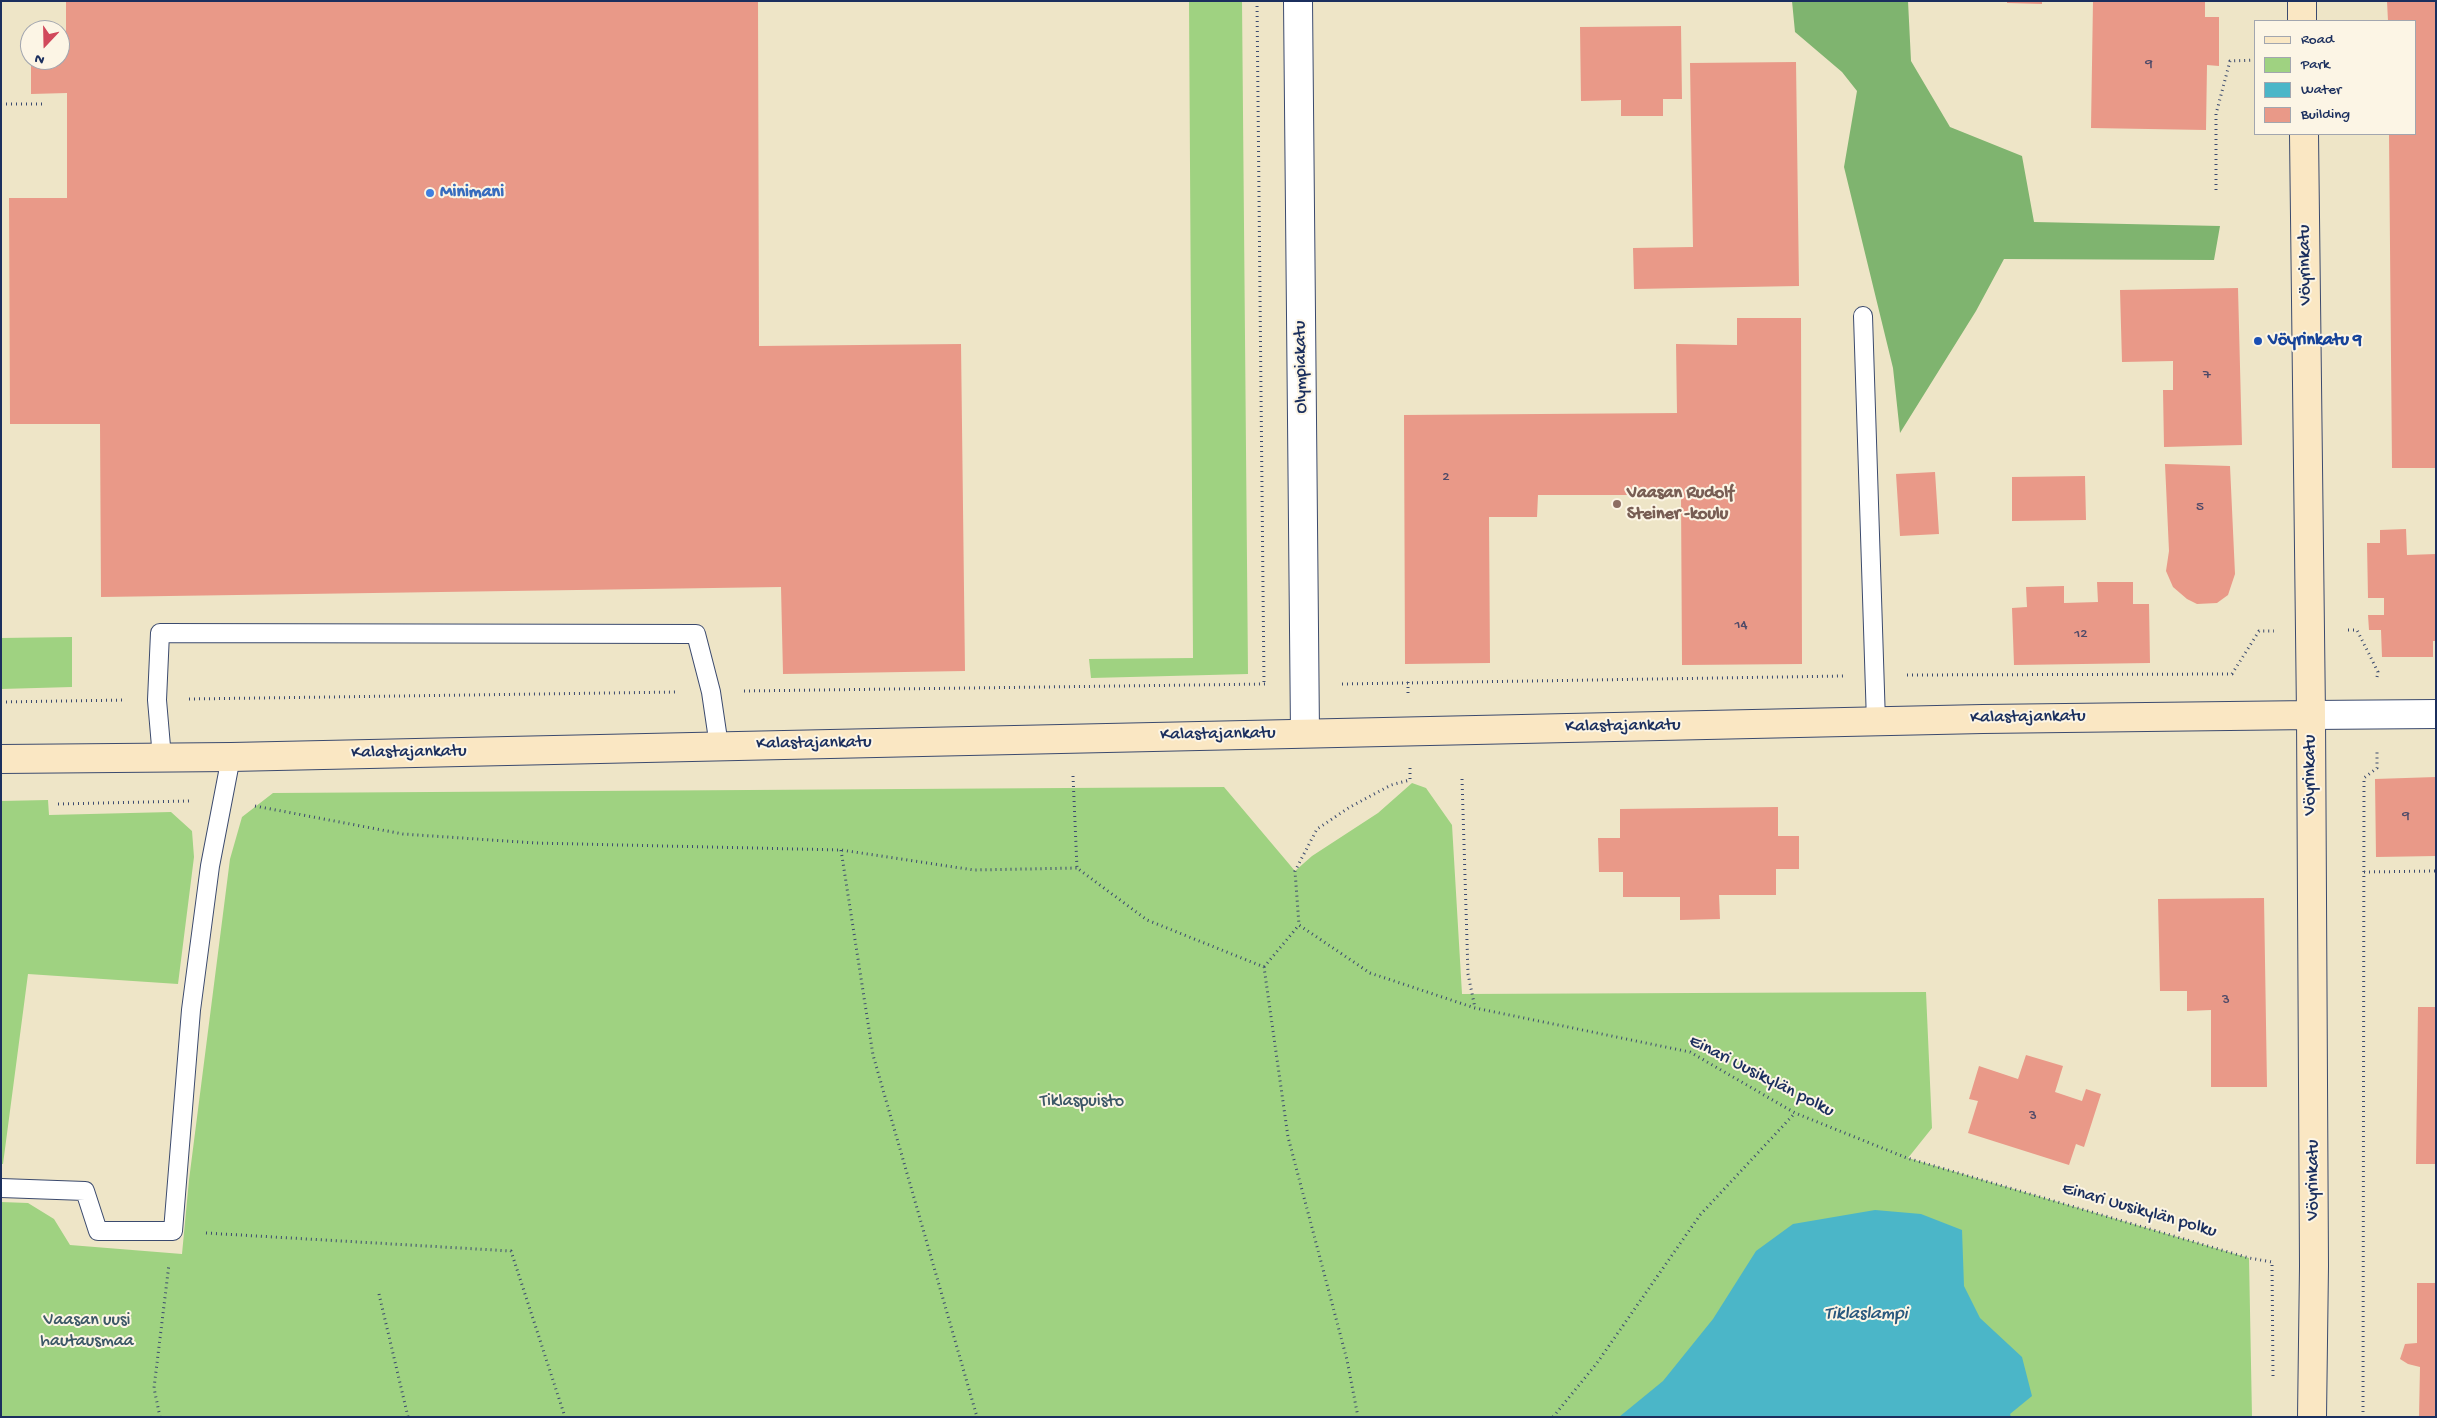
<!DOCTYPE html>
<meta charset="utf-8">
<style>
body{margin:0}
#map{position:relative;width:2437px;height:1418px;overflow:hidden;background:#eee5c7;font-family:"Gochi Hand",sans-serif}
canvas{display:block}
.frame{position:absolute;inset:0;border:2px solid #1b2f5e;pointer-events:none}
.legend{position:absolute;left:2254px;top:20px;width:162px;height:115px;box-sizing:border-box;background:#fcf5e5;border:1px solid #a2a6af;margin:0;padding:6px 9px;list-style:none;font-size:15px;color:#1b2f5e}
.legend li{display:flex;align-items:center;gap:10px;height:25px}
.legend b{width:25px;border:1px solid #a2a6af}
.north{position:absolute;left:20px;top:20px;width:50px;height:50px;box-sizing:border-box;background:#fcf5e5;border:1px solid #a2a6af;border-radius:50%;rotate:201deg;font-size:14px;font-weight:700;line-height:20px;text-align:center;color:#1b2f5e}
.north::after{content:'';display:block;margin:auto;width:18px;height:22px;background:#d1495b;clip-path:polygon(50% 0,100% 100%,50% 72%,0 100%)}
</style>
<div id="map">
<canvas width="2437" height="1418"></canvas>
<div class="frame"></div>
<ul class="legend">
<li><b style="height:6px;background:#fae7c3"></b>Road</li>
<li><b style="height:14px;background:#9fd281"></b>Park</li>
<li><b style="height:14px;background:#4bb6c8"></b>Water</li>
<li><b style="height:14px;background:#e99988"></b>Building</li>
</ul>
<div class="north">N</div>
</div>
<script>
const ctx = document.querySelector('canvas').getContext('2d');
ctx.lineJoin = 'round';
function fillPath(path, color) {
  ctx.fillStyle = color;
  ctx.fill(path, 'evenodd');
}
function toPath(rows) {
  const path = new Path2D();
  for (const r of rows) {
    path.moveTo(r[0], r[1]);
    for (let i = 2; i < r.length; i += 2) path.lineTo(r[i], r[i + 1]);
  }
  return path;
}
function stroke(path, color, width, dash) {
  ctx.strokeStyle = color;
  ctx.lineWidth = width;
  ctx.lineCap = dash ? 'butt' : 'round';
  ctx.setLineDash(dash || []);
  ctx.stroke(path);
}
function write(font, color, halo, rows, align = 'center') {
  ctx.font = font + ' "Gochi Hand",sans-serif';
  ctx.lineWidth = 4;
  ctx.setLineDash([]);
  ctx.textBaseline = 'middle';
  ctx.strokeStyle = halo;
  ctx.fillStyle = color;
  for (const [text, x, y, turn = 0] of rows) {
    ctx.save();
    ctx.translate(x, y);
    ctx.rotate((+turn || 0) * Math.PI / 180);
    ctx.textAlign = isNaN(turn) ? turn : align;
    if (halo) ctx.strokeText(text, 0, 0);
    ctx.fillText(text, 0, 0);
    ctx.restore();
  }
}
const green = toPath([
 [1189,1,1242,1,1248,674,1091,678,1089,659,1193,658],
 [72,637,72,687,1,689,1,638],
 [1412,783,1426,788,1452,825,1462,994,1926,992,1932,1128,1908,1158,2249,1258,2252,1417,1,1417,1,1202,28,1203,54,1219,70,1245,182,1254,189,1180,230,859,242,817,273,793,1224,787,1295,871,1312,856,1378,813],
 [48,800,49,815,171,812,192,831,194,857,178,984,28,974,3,1164,1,1164,1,801]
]);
const forest = toPath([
 [1792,1,1908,1,1911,61,1950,127,2022,156,2034,222,2220,226,2214,260,2004,259,1976,311,1900,433,1893,368,1844,167,1857,91,1842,72,1795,32]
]);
const water = toPath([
 [1875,1210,1921,1214,1962,1230,1964,1286,1980,1318,2022,1357,2032,1396,2010,1414,2011,1417,1619,1417,1663,1381,1713,1319,1756,1251,1793,1224]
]);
const building = toPath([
 [66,1,758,1,759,346,961,344,965,671,783,674,781,587,101,597,100,424,10,424,9,198,67,198,67,93,31,94,31,60,60,60,60,33,66,33],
 [2007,1,2042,1,2042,4,2007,3],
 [2093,1,2205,1,2205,17,2219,17,2219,66,2207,65,2206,130,2091,128],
 [2387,1,2436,1,2436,468,2392,468,2389,134,2416,134,2416,21,2388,21],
 [1681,26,1682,99,1663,99,1663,116,1621,116,1621,100,1581,101,1580,27],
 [1796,62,1799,286,1634,289,1633,248,1693,247,1690,63],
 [2238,288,2242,445,2164,447,2163,390,2173,390,2173,361,2122,362,2120,290],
 [1737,318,1801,318,1802,664,1682,665,1681,495,1538,495,1537,517,1489,517,1490,663,1405,664,1404,415,1677,413,1676,344,1737,345],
 [2165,464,2230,466,2235,574,2228,595,2217,603,2197,604,2187,599,2173,587,2166,571,2169,551],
 [1935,472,1939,534,1900,536,1896,474],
 [2085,476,2086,520,2012,521,2012,477],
 [2406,529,2407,555,2436,554,2436,641,2433,641,2433,657,2382,657,2381,630,2369,630,2368,615,2384,615,2384,598,2368,598,2367,543,2380,543,2380,530],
 [2097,582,2133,582,2133,604,2149,604,2150,663,2014,665,2012,608,2027,607,2026,587,2064,586,2064,603,2098,602],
 [2436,777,2436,856,2376,857,2375,779],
 [1778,807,1778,836,1799,836,1799,869,1776,869,1776,895,1719,895,1720,919,1680,920,1680,897,1623,897,1623,872,1599,872,1598,838,1620,838,1620,809],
 [2264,898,2267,1087,2211,1087,2211,1010,2187,1011,2187,991,2160,991,2158,899],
 [2418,1007,2436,1007,2436,1164,2416,1164],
 [2026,1055,2063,1066,2055,1092,2082,1101,2086,1089,2101,1094,2084,1147,2076,1144,2069,1165,1968,1133,1978,1101,1969,1099,1979,1066,2018,1079],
 [2417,1283,2436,1283,2436,1417,2419,1417,2420,1367,2408,1364,2400,1359,2405,1344,2417,1343]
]);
const path = toPath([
 [1257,1,1264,684],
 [1,104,45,104],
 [2216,190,2216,114,2230,61,2256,60],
 [2348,630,2357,630,2378,672,2377,677],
 [1907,675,2232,674,2259,631,2274,631],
 [1408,682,1408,694],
 [1342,684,1843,676],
 [744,691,1268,684],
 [189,699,678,692],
 [1,702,126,700],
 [1410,768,1410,780,1391,785,1350,807,1317,829,1295,871,1299,925,1370,973,1475,1008,1690,1052,1795,1113,1907,1158,2249,1258,2272,1262,2273,1376],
 [1073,776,1077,868,1147,920,1264,967,1288,1137,1347,1360,1358,1417],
 [1462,779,1468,974,1475,1008],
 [58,804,189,801],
 [255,806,403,834,535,843,841,850,974,870,1077,868],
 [841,850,873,1055,977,1417],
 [2364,872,2436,871],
 [1264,967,1299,925],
 [206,1233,511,1251,565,1417],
 [379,1294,408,1417],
 [160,1417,154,1388,169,1264],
 [1553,1417,1597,1363,1700,1215,1795,1113],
 [2363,1417,2364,778,2377,768,2377,751]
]);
const lane = toPath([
 [1863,316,1876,722],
 [162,758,157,700,160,633,696,634,711,692,719,746],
 [1,1188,85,1191,98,1231,173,1231,191,1010,210,866,231,757]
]);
const street = toPath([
 [1298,1,1305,733],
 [2311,715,2436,714]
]);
const secondary = toPath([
 [2302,1,2302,21],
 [2304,134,2311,715,2314,1266,2312,1417],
 [1,759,231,757,1983,719,2311,715]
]);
const markers = [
 [430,193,5,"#3f7fe0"],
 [2258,341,5,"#1a4fb4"],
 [1617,504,5,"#8d6e63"]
];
const numberNames = [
 ["9",2149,65],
 ["7",2207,376],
 ["2",1446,478],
 ["5",2200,508],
 ["14",1741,626],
 ["12",2081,635],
 ["9",2406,817],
 ["3",2226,1001],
 ["3",2033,1117]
];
const shopNames = [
 ["Minimani",440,193]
];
const streetNames = [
 ["Vöyrinkatu",2306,265,-91],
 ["Olympiakatu",1302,367,-91],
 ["Kalastajankatu",2028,718,-1],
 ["Kalastajankatu",1623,727,-1],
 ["Kalastajankatu",1218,735,-1],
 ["Kalastajankatu",814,744,-1],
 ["Kalastajankatu",409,753,-1],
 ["Vöyrinkatu",2311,775,-90],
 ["Einari Uusikylän polku",1761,1077,27],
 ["Vöyrinkatu",2314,1180,-90],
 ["Einari Uusikylän polku",2139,1211,16]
];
const transitNames = [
 ["Vöyrinkatu 9",2268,341]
];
const educationNames = [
 ["Vaasan Rudolf",1627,494],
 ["Steiner -koulu",1627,515]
];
const parkNames = [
 ["Tiklaspuisto",1082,1102],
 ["Vaasan uusi",87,1321],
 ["hautausmaa",87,1342]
];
const waterNames = [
 ["Tiklaslampi",1866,1315]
];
fillPath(green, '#9fd281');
fillPath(forest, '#7fb46f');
fillPath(water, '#4bb6c8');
fillPath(building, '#e99988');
stroke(lane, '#3b4a6e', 20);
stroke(street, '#3b4a6e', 30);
stroke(secondary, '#3b4a6e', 30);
stroke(path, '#3b4a6e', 3, [1, 4]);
stroke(lane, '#fff', 18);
stroke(street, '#fff', 28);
stroke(secondary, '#fae7c3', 28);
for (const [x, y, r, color] of markers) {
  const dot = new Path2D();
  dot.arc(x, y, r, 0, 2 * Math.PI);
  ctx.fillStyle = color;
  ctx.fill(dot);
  stroke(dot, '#fcf5e5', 2);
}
write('15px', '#4e4a68', null, numberNames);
write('bold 18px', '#366cbe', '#fcf5e5', shopNames, 'left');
write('18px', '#1b2f5e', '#fcf5e5', streetNames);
write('bold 18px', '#164399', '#fcf5e5', transitNames, 'left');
write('bold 18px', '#785e54', '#fcf5e5', educationNames, 'left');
write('18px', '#3c5867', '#fcf5e5', parkNames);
write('italic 19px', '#29587e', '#fcf5e5', waterNames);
</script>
